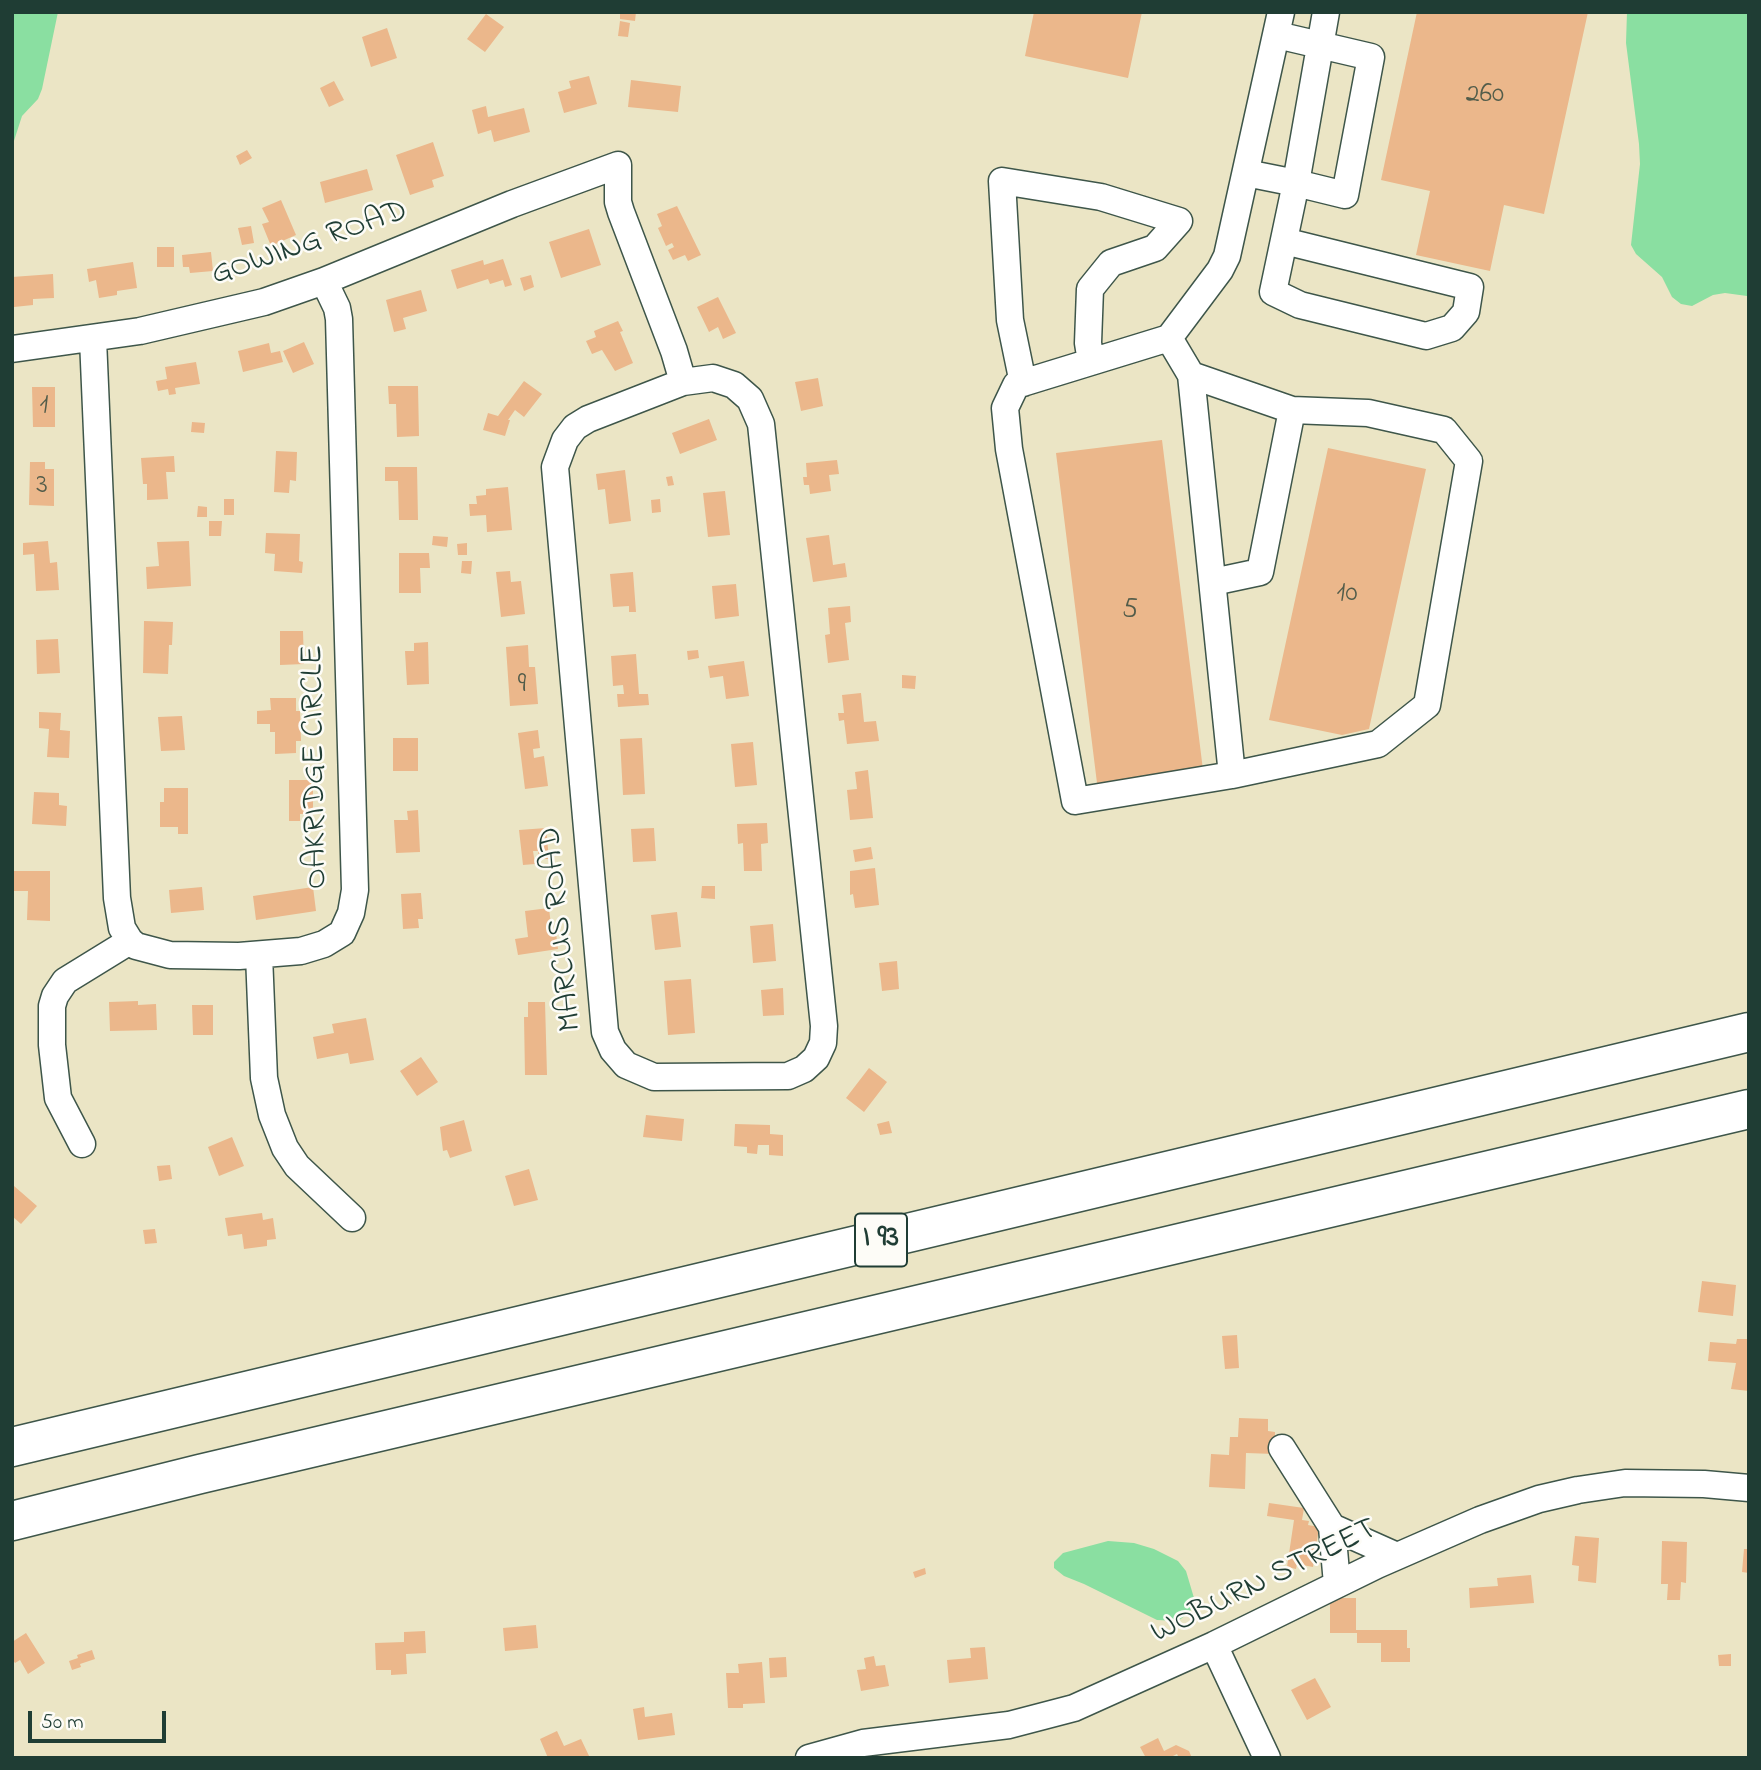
<!DOCTYPE html>
<style>
body{margin:0}
#map{position:relative;width:1761px;height:1770px;overflow:hidden;background:#ebe5c5;font-family:"Indie Flower",sans-serif}
canvas{display:block}
.frame{position:absolute;inset:0;border:14px solid #1f3d34;pointer-events:none}
.scale{position:absolute;left:28px;top:1711px;width:138px;height:32px;box-sizing:border-box;border:4px solid #1f3d34;border-top:0;padding-left:9px;font-size:21px;line-height:24px;white-space:nowrap;color:#1f3d34;-webkit-text-stroke:5px #fdfcf7;paint-order:stroke}
</style>
<div id="map">
<canvas width="1761" height="1770"></canvas>
<div class="frame"></div>
<div class="scale">50 m</div>
</div>
<script>
const ctx = document.querySelector('canvas').getContext('2d');
ctx.lineJoin = 'round';
function fillPath(path, color) {
  ctx.fillStyle = color;
  ctx.fill(path, 'evenodd');
}
function toPath(rows) {
  const path = new Path2D();
  for (const r of rows) {
    path.moveTo(r[0], r[1]);
    for (let i = 2; i < r.length; i += 2) path.lineTo(r[i], r[i + 1]);
  }
  return path;
}
function stroke(path, color, width, dash) {
  ctx.strokeStyle = color;
  ctx.lineWidth = width;
  ctx.lineCap = dash ? 'butt' : 'round';
  ctx.setLineDash(dash || []);
  ctx.stroke(path);
}
function write(font, color, halo, rows, align = 'center') {
  ctx.font = font + ' "Indie Flower",sans-serif';
  ctx.lineWidth = 5;
  ctx.setLineDash([]);
  ctx.textBaseline = 'middle';
  ctx.strokeStyle = halo;
  ctx.fillStyle = color;
  for (const [text, x, y, turn = 0] of rows) {
    ctx.save();
    ctx.translate(x, y);
    ctx.rotate((+turn || 0) * Math.PI / 180);
    ctx.textAlign = isNaN(turn) ? turn : align;
    if (halo) ctx.strokeText(text, 0, 0);
    ctx.fillText(text, 0, 0);
    ctx.restore();
  }
}
const green = toPath([
 [12,12,58,12,42,89,38,99,22,116,12,147],
 [1627,12,1749,12,1749,299,1747,296,1725,293,1713,295,1692,306,1681,304,1672,297,1662,277,1636,254,1631,245,1640,164,1639,144,1626,43],
 [1108,1541,1134,1543,1154,1549,1178,1561,1186,1571,1194,1598,1190,1612,1178,1621,1157,1620,1084,1584,1064,1576,1054,1568,1054,1562,1063,1553]
]);
const building = toPath([
 [620,12,636,12,635,21,620,19],
 [1034,12,1142,12,1128,78,1025,56],
 [1417,12,1588,12,1544,214,1504,205,1490,271,1416,255,1430,191,1381,180],
 [486,14,504,27,485,52,467,39],
 [620,21,630,23,628,37,618,36],
 [387,28,397,58,371,67,362,37],
 [589,76,597,104,564,113,558,92,571,88,569,81],
 [631,80,681,86,678,112,628,107],
 [334,81,344,100,329,107,320,88],
 [486,106,488,117,524,108,530,132,494,142,491,130,478,134,472,110],
 [433,142,444,176,432,180,434,187,410,195,396,155],
 [247,150,252,158,240,165,236,156],
 [367,169,373,190,325,203,320,182],
 [281,200,296,235,271,246,262,224,269,222,262,208],
 [677,206,701,255,688,261,685,255,673,260,668,250,674,247,672,243,666,246,658,228,662,226,657,214],
 [251,226,254,243,242,245,238,228],
 [589,229,601,265,561,278,549,242],
 [157,247,174,247,174,267,157,267],
 [211,252,213,271,190,273,189,267,183,267,182,255],
 [503,259,512,285,505,287,503,280,490,284,488,279,457,289,451,270,483,260,484,265],
 [133,262,137,288,117,291,117,295,99,298,96,280,89,282,87,269],
 [53,274,54,298,33,299,33,305,14,307,12,277],
 [531,275,534,287,524,291,520,278],
 [421,290,427,311,403,318,406,329,394,332,386,300],
 [718,297,736,333,723,339,718,327,709,332,697,307],
 [618,321,623,331,620,332,633,363,615,371,602,350,592,354,586,341,596,337,594,331],
 [304,342,314,364,293,373,283,351],
 [269,343,271,353,280,351,283,362,243,372,238,351],
 [196,362,200,384,175,388,176,394,169,395,168,389,158,391,156,381,167,379,165,367],
 [818,378,823,406,801,411,795,382],
 [524,381,542,394,524,417,515,410,508,420,510,420,505,436,483,430,488,413,498,416],
 [388,386,418,386,419,436,397,437,396,404,389,404],
 [32,387,55,387,55,427,33,427],
 [709,419,717,440,680,454,672,433],
 [192,422,205,423,204,433,191,432],
 [1162,440,1203,770,1097,783,1056,453],
 [1328,448,1426,469,1369,729,1342,735,1269,720],
 [276,451,297,452,296,481,290,480,289,493,274,492],
 [174,456,175,472,166,472,168,499,147,500,147,484,143,484,141,458],
 [837,460,839,474,829,475,831,491,810,494,809,485,804,485,803,477,807,477,806,463],
 [30,462,45,462,45,469,54,469,54,506,29,505],
 [385,467,417,467,418,520,399,520,398,481,385,481],
 [625,470,631,521,609,524,605,489,598,490,596,474],
 [672,476,674,485,668,486,666,477],
 [508,487,512,530,487,532,486,515,470,516,469,504,477,504,476,496,486,495,486,489],
 [725,491,730,535,708,537,703,493],
 [224,499,234,499,234,515,224,515],
 [660,499,661,512,652,513,651,500],
 [198,506,207,507,207,517,197,517],
 [209,521,222,521,221,536,209,536],
 [266,533,300,534,299,561,303,562,302,573,274,571,275,554,265,553],
 [829,535,833,565,845,563,847,577,813,582,806,538],
 [433,536,448,537,447,547,432,545],
 [48,541,50,563,57,562,59,590,36,591,34,554,23,555,23,543],
 [189,541,191,586,147,589,146,567,159,566,157,542],
 [467,543,467,555,458,555,457,544],
 [399,553,429,553,430,568,420,568,421,593,399,593],
 [462,561,472,561,471,574,461,573],
 [510,571,511,582,521,581,525,614,501,617,496,572],
 [633,572,636,612,629,612,629,606,613,607,610,574],
 [736,584,739,616,715,619,712,586],
 [850,606,851,622,845,623,849,660,828,663,825,635,830,634,828,608],
 [144,621,173,622,172,645,169,645,168,674,143,673],
 [280,631,303,631,304,664,280,665],
 [58,639,60,673,37,674,36,640],
 [428,642,429,684,407,685,405,651,414,651,414,643],
 [528,645,529,667,535,667,538,704,510,706,506,647],
 [698,650,699,658,688,660,687,651],
 [636,654,639,694,648,694,649,705,618,707,617,694,624,694,623,685,613,686,611,656],
 [744,661,749,696,726,699,723,676,710,678,708,666],
 [902,675,916,676,915,689,902,688],
 [861,693,864,722,876,721,879,741,847,744,844,720,839,721,838,713,844,713,842,695],
 [270,698,296,698,296,711,300,711,301,741,296,741,296,753,275,754,275,732,270,732,270,724,257,724,257,711,271,710],
 [39,712,61,713,60,730,70,731,69,758,47,757,49,729,39,728],
 [182,716,185,750,161,751,158,717],
 [538,730,540,748,533,749,534,758,544,756,548,786,525,789,518,733],
 [393,738,418,738,418,771,393,771],
 [642,738,645,794,623,795,620,739],
 [753,742,757,785,735,787,731,744],
 [868,770,873,818,850,820,847,790,857,789,855,772],
 [289,780,313,780,313,814,300,814,300,821,289,821],
 [164,788,188,788,188,834,178,834,178,827,160,827,160,802,164,802],
 [34,792,59,793,59,805,67,806,66,826,32,824],
 [418,810,420,852,396,853,394,820,408,820,407,811],
 [767,823,768,843,761,844,762,871,744,871,743,843,738,844,737,824],
 [546,828,549,859,539,859,538,851,533,851,535,864,523,865,519,830],
 [654,828,656,861,633,862,631,829],
 [871,847,873,859,855,862,853,850],
 [875,868,879,905,855,908,853,894,850,895,850,871],
 [12,871,50,871,50,921,27,920,28,891,12,891],
 [702,886,715,886,715,899,701,898],
 [202,887,204,910,171,913,169,890],
 [313,887,316,911,256,920,253,896],
 [421,893,423,919,418,919,419,928,403,929,401,894],
 [549,908,552,934,556,933,558,949,518,955,515,939,528,937,525,911],
 [677,912,681,947,655,950,651,915],
 [773,924,776,961,753,963,750,926],
 [897,961,899,989,882,991,879,963],
 [691,979,695,1033,668,1035,664,981],
 [783,988,784,1015,763,1016,761,990],
 [138,1001,138,1005,156,1004,157,1030,110,1031,109,1002],
 [528,1002,545,1002,547,1075,525,1075,524,1017,528,1017],
 [192,1005,213,1005,213,1035,193,1035],
 [366,1018,374,1060,350,1064,348,1053,317,1059,313,1037,334,1033,332,1024],
 [421,1057,438,1082,417,1096,400,1071],
 [869,1068,887,1082,864,1112,846,1098],
 [646,1115,684,1119,682,1141,643,1137],
 [464,1120,472,1151,450,1158,447,1150,443,1151,440,1127],
 [889,1121,892,1133,880,1135,877,1124],
 [735,1124,770,1125,770,1134,783,1135,783,1156,769,1155,769,1145,758,1145,757,1154,747,1153,747,1147,734,1146],
 [232,1137,244,1166,219,1176,208,1147],
 [170,1165,172,1179,159,1181,157,1166],
 [529,1169,538,1200,514,1206,505,1176],
 [14,1186,37,1206,21,1224,12,1216],
 [262,1213,263,1220,273,1218,276,1239,267,1240,267,1246,244,1249,242,1234,228,1236,225,1218],
 [155,1229,157,1243,145,1244,143,1230],
 [1702,1281,1736,1285,1733,1316,1698,1312],
 [1237,1335,1239,1368,1225,1369,1222,1336],
 [1737,1339,1749,1339,1749,1391,1731,1389,1736,1363,1708,1361,1710,1342,1736,1344],
 [1239,1418,1268,1419,1268,1431,1275,1432,1274,1454,1246,1453,1245,1489,1209,1487,1211,1454,1229,1455,1230,1437,1238,1437],
 [1269,1503,1304,1508,1302,1520,1309,1521,1308,1525,1319,1527,1313,1567,1297,1564,1296,1569,1287,1567,1294,1520,1267,1516],
 [1575,1536,1599,1538,1596,1583,1578,1581,1579,1566,1572,1565],
 [1662,1541,1687,1542,1686,1583,1681,1582,1680,1600,1667,1600,1668,1584,1661,1584],
 [1744,1549,1749,1549,1749,1573,1742,1572],
 [925,1568,926,1574,915,1578,913,1572],
 [1531,1575,1534,1603,1470,1608,1469,1588,1498,1586,1497,1578],
 [1330,1598,1356,1598,1356,1630,1407,1630,1407,1648,1410,1648,1410,1662,1381,1662,1381,1643,1357,1643,1357,1633,1330,1633],
 [536,1625,538,1648,505,1651,503,1628],
 [425,1631,426,1653,406,1654,407,1674,391,1675,391,1670,376,1670,375,1643,404,1642,404,1632],
 [26,1633,45,1663,28,1674,20,1660,15,1663,12,1659,12,1642],
 [985,1647,988,1679,949,1683,947,1660,971,1658,970,1648],
 [92,1650,95,1659,80,1664,81,1667,72,1670,69,1661,78,1658,77,1655],
 [1731,1654,1731,1666,1719,1666,1718,1655],
 [874,1656,876,1666,885,1665,889,1686,861,1691,857,1670,866,1669,864,1658],
 [786,1657,787,1677,770,1678,769,1658],
 [762,1662,765,1703,743,1704,743,1708,728,1708,726,1673,739,1673,738,1664],
 [1315,1678,1331,1707,1307,1720,1291,1690],
 [644,1707,645,1717,672,1713,675,1735,638,1740,633,1709],
 [557,1731,564,1746,581,1739,590,1758,548,1758,540,1739],
 [1158,1738,1164,1751,1176,1745,1189,1751,1192,1758,1179,1758,1177,1754,1169,1758,1146,1758,1140,1747]
]);
const minor = toPath([
 [1277,35,1371,57,1345,195,1296,183,1273,292,1300,305,1426,336,1452,328,1466,312,1470,287,1284,241],
 [1246,173,1296,183,1326,12],
 [1169,338,1191,375,1232,775,1075,801,1009,449,1005,408,1016,385,1169,338],
 [1169,338,1220,270,1227,256,1281,12],
 [93,339,117,898,122,928,130,941,136,946,170,955,239,956,301,951,324,944,342,933,351,913,355,890,339,319,337,308,324,281],
 [12,349,140,331,264,302,324,281,512,204,618,165,618,202,621,212,674,351,683,382,588,419,575,427,565,440,555,467,605,1032,613,1050,626,1065,654,1077,788,1076,804,1069,816,1058,823,1043,824,1026,761,424,750,399,734,385,713,378,683,382],
 [1191,375,1292,410,1260,572,1213,582],
 [1023,383,1010,320,1002,181,1101,197,1179,221,1155,248,1111,263,1090,289,1088,343,1091,362],
 [1232,775,1378,744,1427,705,1469,461,1444,430,1368,413,1292,410],
 [259,955,264,1078,272,1115,285,1148,297,1166,352,1218],
 [82,1144,58,1098,52,1045,52,1006,55,996,65,981,130,941],
 [1282,1448,1332,1527,1397,1556],
 [1332,1527,1337,1584],
 [1214,1645,1267,1758],
 [809,1758,863,1743,1009,1725,1074,1708,1214,1645,1377,1565,1480,1520,1539,1499,1578,1490,1625,1483,1704,1484,1749,1488]
]);
const highway = toPath([
 [12,1447,1749,1032],
 [12,1521,200,1474,1749,1109]
]);
const numberNames = [
 ["260",1485,96],
 ["1",44,407],
 ["3",42,487],
 ["10",1347,595],
 ["5",1130,611],
 ["9",522,686]
];
const shields = [
 [881,1240,52]
];
const shieldNames = [
 ["I 93",881,1240]
];
const streetNames = [
 ["GOWING ROAD",310,245,-19],
 ["OAKRIDGE CIRCLE",317,767,-91],
 ["MARCUS ROAD",563,929,-96],
 ["WOBURN STREET",1265,1583,-26]
];
fillPath(green, '#8adfa1');
fillPath(building, '#ebb78b');
stroke(minor, '#3e564a', 29);
stroke(highway, '#3e564a', 41);
stroke(minor, '#fff', 26);
stroke(highway, '#fff', 38);
write('28px', '#525c4a', null, numberNames);
for (const [x, y, w] of shields) {
  const box = new Path2D();
  box.roundRect(x - w / 2, y - 26.5, w, 53, 5);
  ctx.fillStyle = '#fdfcf7';
  ctx.fill(box);
  stroke(box, '#1f3d34', 2);
}
write('bold 30px', '#1f3d34', null, shieldNames);
write('32px', '#1f3d34', '#fdfcf7', streetNames);
</script>
